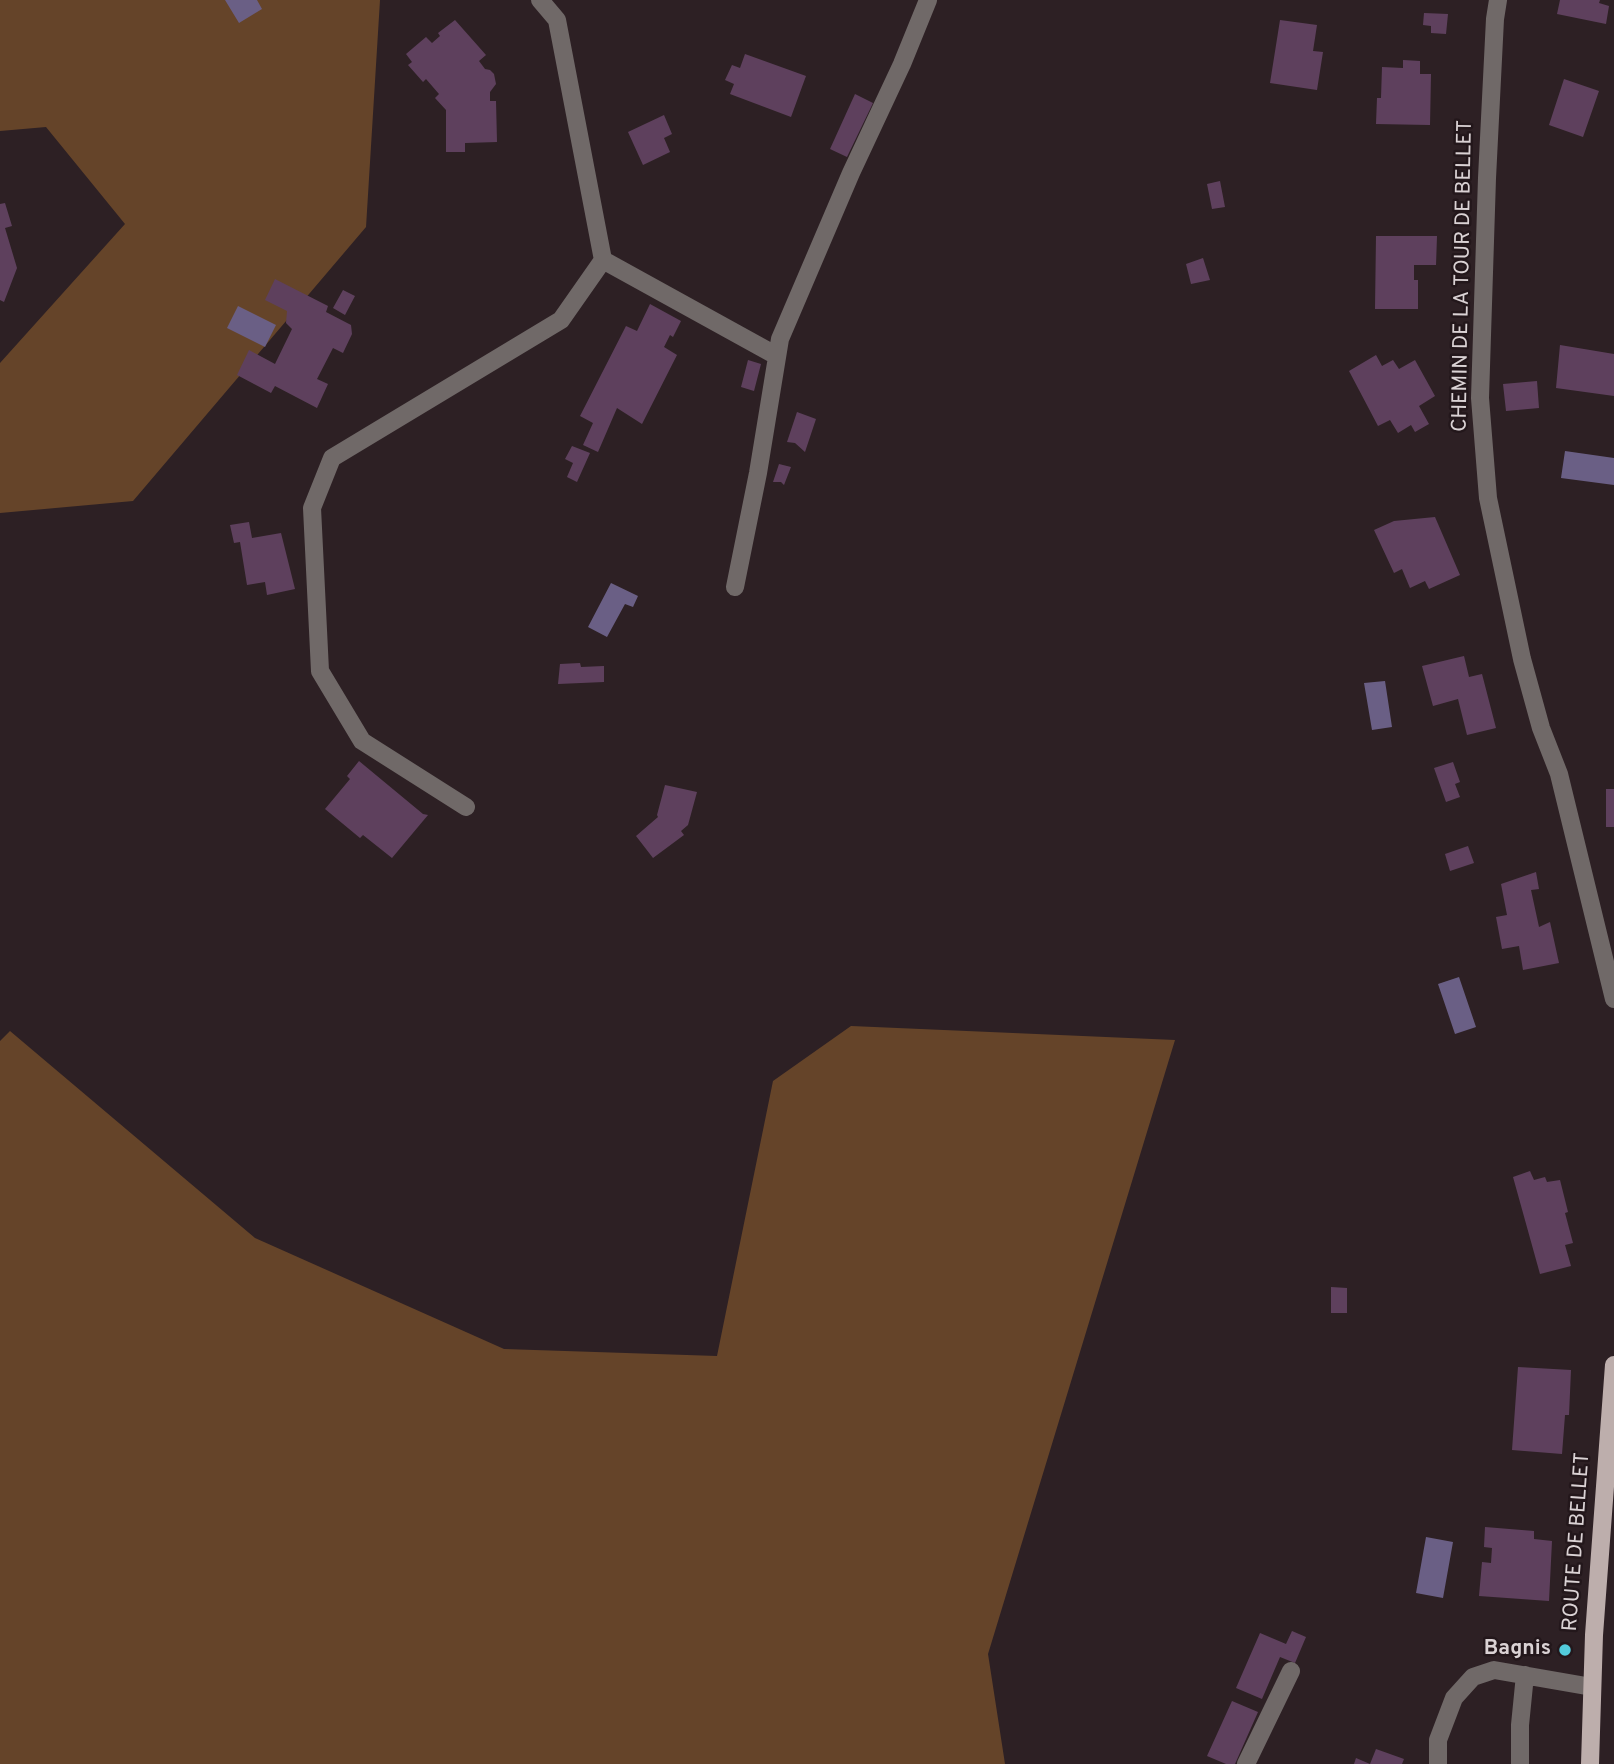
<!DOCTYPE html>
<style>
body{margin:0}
canvas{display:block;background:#2d2024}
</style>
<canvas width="1614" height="1764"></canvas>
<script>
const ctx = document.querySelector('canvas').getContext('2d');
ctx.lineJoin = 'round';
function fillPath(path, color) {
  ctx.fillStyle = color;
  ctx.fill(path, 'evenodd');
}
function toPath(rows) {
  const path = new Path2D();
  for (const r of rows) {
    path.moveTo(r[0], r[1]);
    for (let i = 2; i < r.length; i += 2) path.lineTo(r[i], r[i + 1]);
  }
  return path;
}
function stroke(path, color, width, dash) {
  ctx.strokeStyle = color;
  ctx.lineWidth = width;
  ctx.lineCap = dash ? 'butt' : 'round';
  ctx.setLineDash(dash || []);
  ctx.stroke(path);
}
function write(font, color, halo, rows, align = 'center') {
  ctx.font = font + ' Overpass,sans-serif';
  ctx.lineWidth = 5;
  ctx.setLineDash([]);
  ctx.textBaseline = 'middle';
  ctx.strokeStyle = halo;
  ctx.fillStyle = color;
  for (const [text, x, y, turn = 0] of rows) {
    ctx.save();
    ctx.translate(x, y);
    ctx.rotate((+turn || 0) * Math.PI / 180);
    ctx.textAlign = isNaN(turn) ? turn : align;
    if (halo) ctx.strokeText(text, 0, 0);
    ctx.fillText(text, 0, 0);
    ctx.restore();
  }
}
const forest = toPath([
 [0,0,380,0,366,227,133,501,0,513,0,363,125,224,46,127,0,131],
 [851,1026,1175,1040,988,1654,1005,1764,0,1764,0,1041,10,1031,255,1238,504,1349,717,1356,773,1081]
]);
const water = toPath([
 [225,0,257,0,262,9,239,23],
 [238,306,276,325,265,347,227,328],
 [1565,451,1614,458,1614,485,1561,478],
 [611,583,638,596,633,607,625,604,607,637,588,627],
 [1385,681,1392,727,1372,730,1364,683],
 [1459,977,1476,1027,1455,1034,1438,984],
 [1426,1537,1453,1542,1443,1598,1416,1593]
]);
const building = toPath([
 [1560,0,1600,0,1599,3,1609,6,1606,24,1557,14],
 [1424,13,1448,14,1446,34,1431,33,1431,26,1423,25],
 [455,20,486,55,479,61,485,69,490,70,494,74,496,84,490,92,490,101,496,101,497,142,465,143,465,152,446,152,446,110,435,98,439,94,426,79,423,82,408,65,412,62,406,54,426,37,432,43,440,36,438,33],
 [1280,20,1317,25,1313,51,1323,52,1317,90,1270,83],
 [745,54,806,76,791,117,730,94,734,84,725,80,732,65,740,68],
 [1403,60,1420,61,1420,74,1431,74,1430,125,1376,124,1377,98,1381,98,1382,67,1403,68],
 [1564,79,1599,91,1583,137,1549,125],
 [855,94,873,103,847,157,830,149],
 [664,115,672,134,664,138,670,152,643,165,628,132],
 [1220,181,1225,207,1212,209,1207,184],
 [5,203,12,226,5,228,17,268,4,302,0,300,0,204],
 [1376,236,1437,236,1436,265,1414,265,1414,280,1418,280,1418,309,1375,309],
 [1203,258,1210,280,1191,284,1186,264],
 [275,279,328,306,326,312,351,325,352,334,343,353,333,348,317,379,328,384,317,408,275,386,271,393,237,375,249,350,275,364,292,329,286,323,287,311,265,300],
 [343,290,355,296,345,315,333,308],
 [650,304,681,321,673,337,670,335,664,347,677,355,642,424,617,408,598,452,583,445,593,423,580,416,626,326,637,331],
 [1560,345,1614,354,1614,396,1556,388],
 [1376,355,1382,366,1393,360,1399,369,1415,360,1435,396,1419,406,1429,424,1415,432,1411,425,1398,433,1390,420,1378,426,1349,371],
 [748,360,761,364,754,391,741,387],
 [1537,381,1539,408,1506,411,1503,384],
 [797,412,816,419,805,452,795,443,787,442],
 [572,446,590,453,577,482,567,477,573,463,565,459],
 [779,464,791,467,784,485,781,482,773,482],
 [1435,517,1460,575,1429,589,1425,581,1410,588,1402,569,1394,573,1374,530,1394,521],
 [249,522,252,538,281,533,295,589,267,595,265,582,247,585,240,542,234,543,230,525],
 [1464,656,1469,677,1482,674,1496,728,1467,735,1458,699,1433,706,1422,666],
 [580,663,581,667,604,666,604,682,558,684,560,664],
 [359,761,423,814,428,815,392,858,363,835,360,838,325,809,350,779,347,776],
 [1453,762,1460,782,1455,784,1460,797,1446,802,1434,768],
 [665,785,697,792,688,825,681,831,684,835,653,858,636,836,658,817,657,815],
 [1606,789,1614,789,1614,827,1606,827],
 [1468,846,1474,863,1450,871,1445,854],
 [1536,872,1539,889,1531,890,1539,927,1550,922,1559,963,1523,970,1519,946,1502,949,1496,917,1507,915,1501,884],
 [1530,1171,1534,1180,1545,1177,1547,1182,1560,1180,1568,1212,1565,1213,1573,1243,1565,1245,1571,1266,1540,1274,1513,1177],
 [1331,1287,1347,1288,1347,1313,1331,1313],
 [1518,1367,1571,1370,1569,1415,1565,1415,1562,1454,1512,1450],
 [1485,1527,1534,1531,1534,1539,1552,1541,1549,1601,1479,1596,1482,1562,1491,1563,1492,1548,1484,1547],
 [1292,1631,1306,1637,1295,1663,1280,1657,1262,1699,1236,1688,1260,1633,1286,1644],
 [1232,1701,1258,1712,1235,1764,1226,1764,1207,1756],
 [1376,1749,1404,1759,1402,1764,1354,1764,1356,1758,1370,1764]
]);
const minor = toPath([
 [1498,0,1495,19,1487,178,1480,398,1488,498,1522,659,1541,728,1559,774,1614,999],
 [603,260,777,356],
 [735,587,758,473,780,339,851,173,902,64,928,0],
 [466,807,362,741,320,671,312,508,332,458,561,320,603,260,557,20,540,0],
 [1246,1764,1291,1671],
 [1438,1764,1438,1740,1454,1698,1473,1677,1494,1670,1592,1687],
 [1520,1764,1520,1725,1525,1675]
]);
const major = toPath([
 [1590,1764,1594,1635,1614,1365]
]);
const markers = [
 [1565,1650,7,"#53cbdb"]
];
const streetNames = [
 ["CHEMIN DE LA TOUR DE BELLET",1464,276,-89],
 ["ROUTE DE BELLET",1578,1542,-86]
];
const poiNames = [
 ["Bagnis",1551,1650]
];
fillPath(forest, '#654429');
fillPath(water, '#6a5f85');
fillPath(building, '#5e405d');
stroke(minor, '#706968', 18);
stroke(major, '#bdaeac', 18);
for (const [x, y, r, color] of markers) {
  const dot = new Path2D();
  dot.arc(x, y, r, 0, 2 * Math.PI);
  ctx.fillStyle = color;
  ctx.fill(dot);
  stroke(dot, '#23171b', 2.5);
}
write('21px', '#dad2d4', '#23171b', streetNames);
write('bold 21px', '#dad2d4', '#23171b', poiNames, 'right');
</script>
